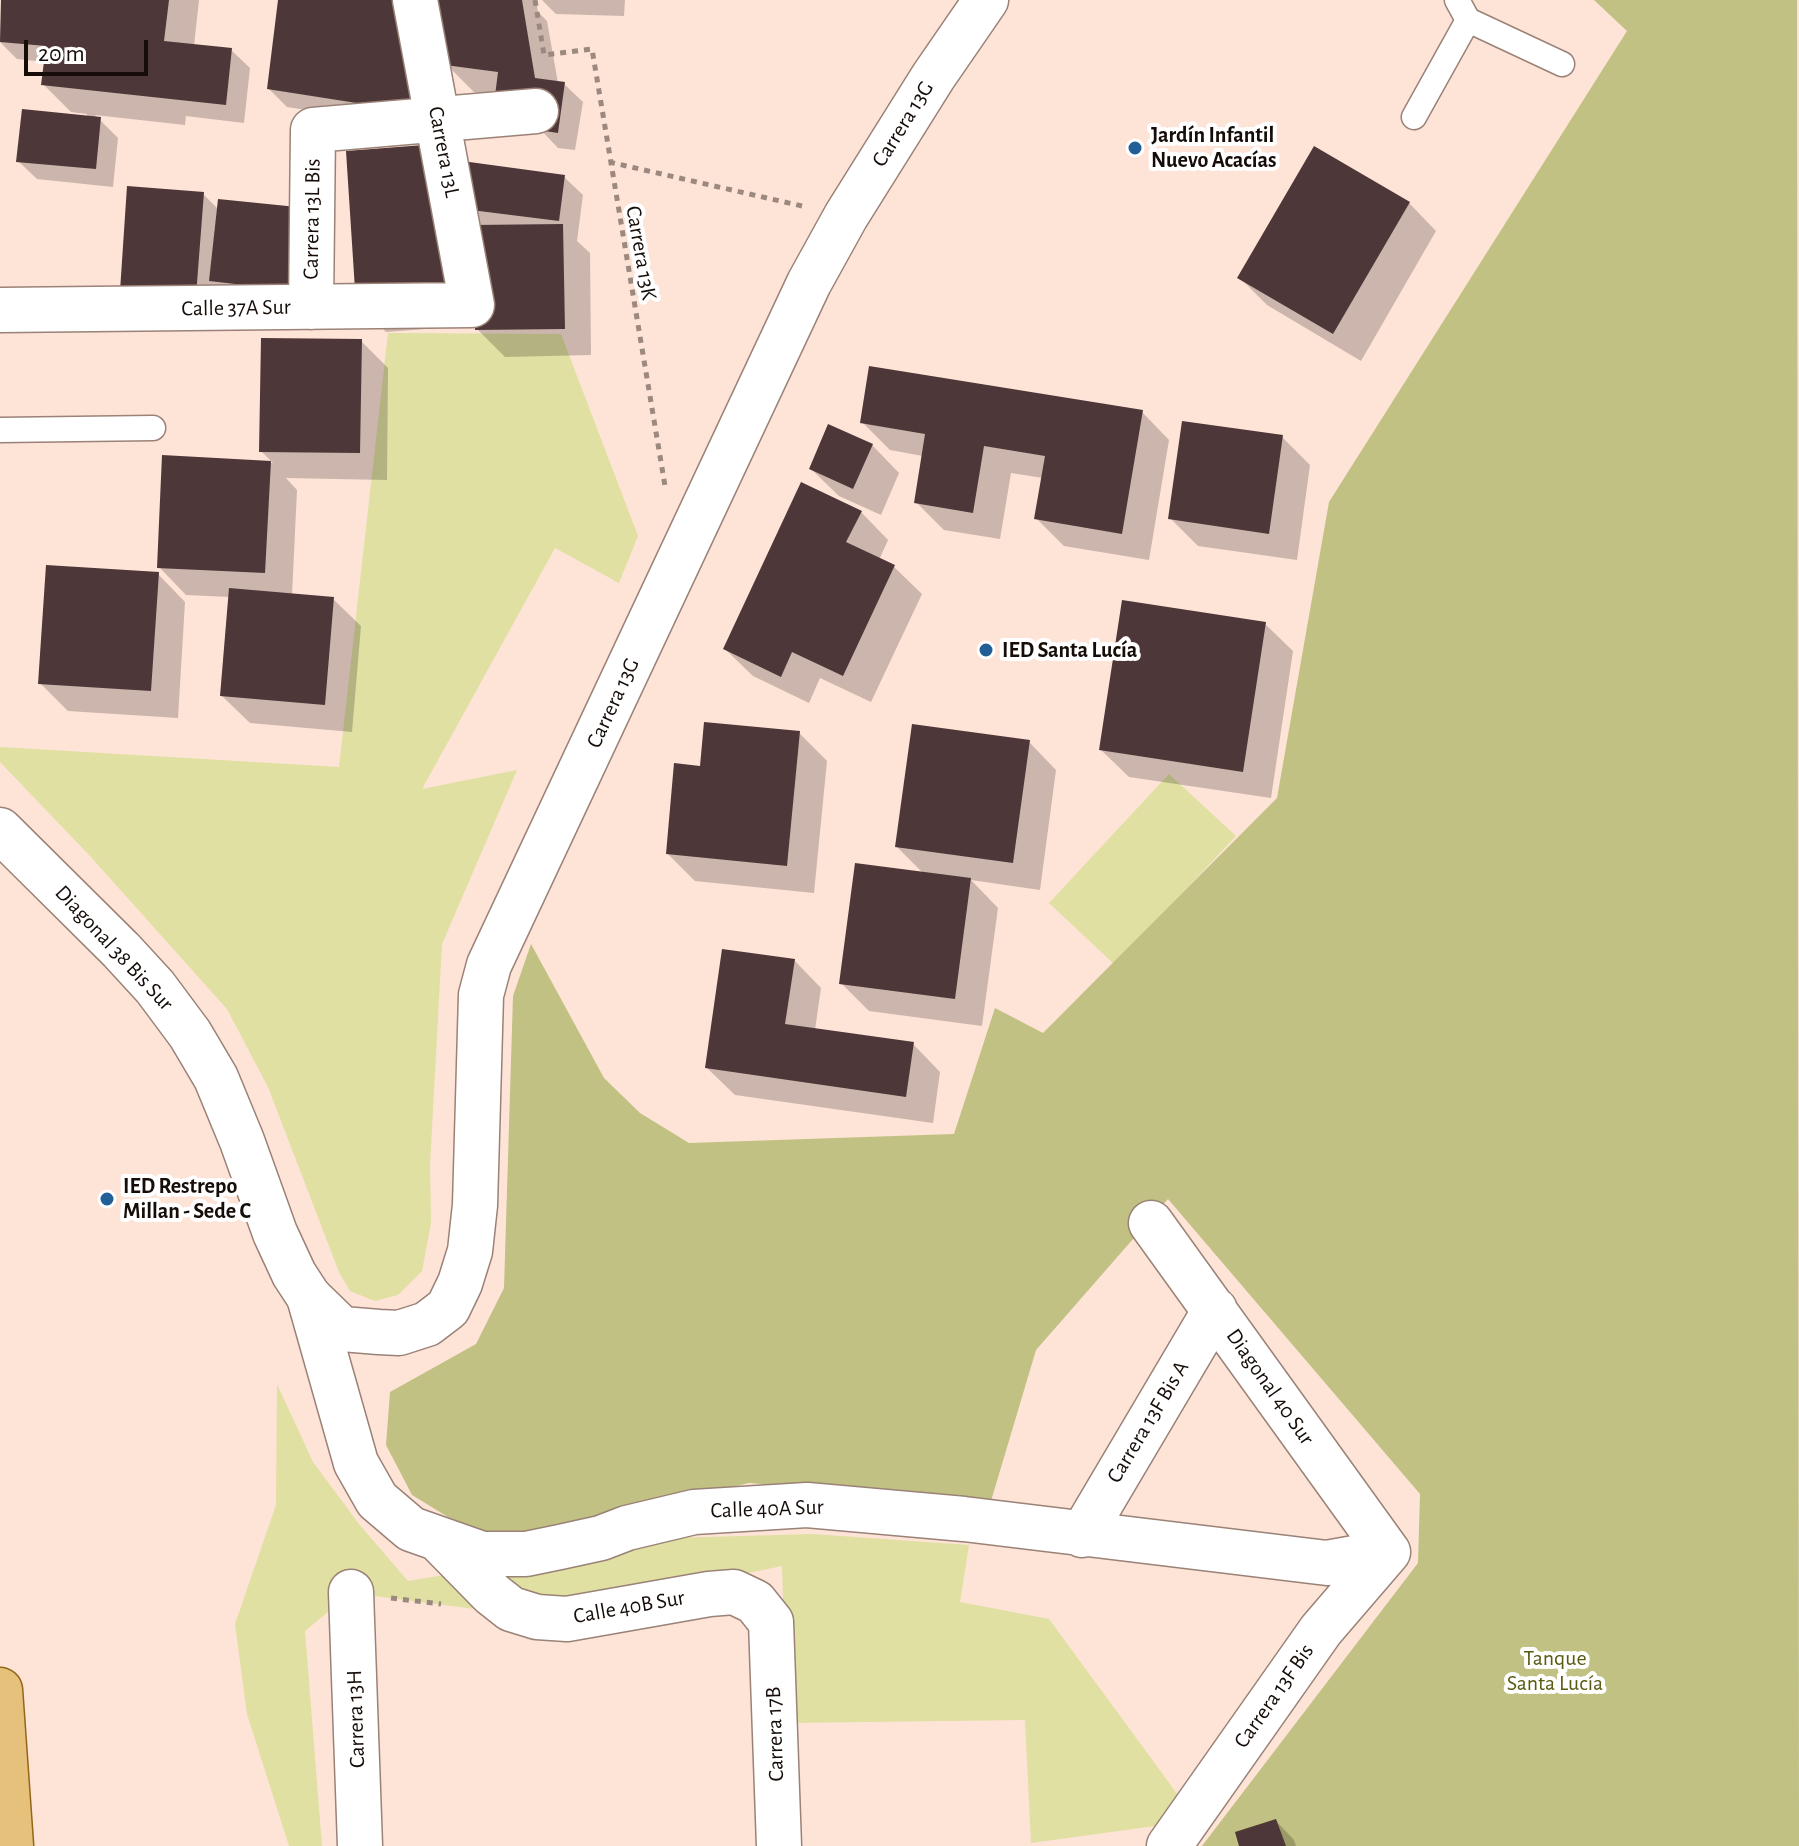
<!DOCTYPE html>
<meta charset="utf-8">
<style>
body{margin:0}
#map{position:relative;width:1799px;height:1846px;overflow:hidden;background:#fee3d7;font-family:"Alegreya Sans",sans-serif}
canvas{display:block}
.scale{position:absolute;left:24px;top:40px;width:124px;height:36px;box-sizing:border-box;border:4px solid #160d09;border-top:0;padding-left:10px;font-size:24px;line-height:28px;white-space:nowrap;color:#160d09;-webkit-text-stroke:6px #fff;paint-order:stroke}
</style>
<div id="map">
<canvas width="1799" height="1846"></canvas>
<div class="scale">20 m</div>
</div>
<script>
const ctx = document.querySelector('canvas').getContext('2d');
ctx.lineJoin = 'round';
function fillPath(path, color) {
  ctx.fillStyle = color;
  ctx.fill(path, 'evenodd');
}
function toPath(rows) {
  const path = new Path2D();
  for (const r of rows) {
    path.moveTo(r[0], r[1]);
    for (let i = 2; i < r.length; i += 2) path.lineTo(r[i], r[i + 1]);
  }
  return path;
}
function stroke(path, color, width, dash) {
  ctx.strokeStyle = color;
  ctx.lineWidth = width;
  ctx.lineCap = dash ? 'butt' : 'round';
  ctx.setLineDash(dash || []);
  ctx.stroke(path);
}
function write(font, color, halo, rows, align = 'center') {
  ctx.font = font + ' "Alegreya Sans",sans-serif';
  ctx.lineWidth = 8;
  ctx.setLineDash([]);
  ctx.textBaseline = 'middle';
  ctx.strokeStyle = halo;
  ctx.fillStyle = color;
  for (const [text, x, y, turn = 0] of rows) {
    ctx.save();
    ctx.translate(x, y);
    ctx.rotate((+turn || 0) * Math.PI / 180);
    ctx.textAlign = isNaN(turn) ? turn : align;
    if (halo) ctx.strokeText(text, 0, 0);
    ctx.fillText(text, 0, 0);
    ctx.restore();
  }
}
const green = toPath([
 [388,333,561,334,638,536,619,583,555,548,422,789,517,770,442,944,430,1165,431,1223,422,1271,398,1295,375,1301,350,1291,339,1272,268,1087,227,1009,90,856,0,762,0,747,339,767],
 [1169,774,1236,836,1115,965,1049,903],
 [277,1384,313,1462,359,1524,408,1581,671,1538,812,1534,969,1545,960,1602,1049,1619,1178,1795,1155,1826,1031,1843,1025,1720,787,1723,782,1566,537,1617,351,1593,305,1631,322,1846,289,1846,247,1714,235,1624,276,1505]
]);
const forest = toPath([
 [1594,0,1797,0,1799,1846,1202,1846,1418,1563,1420,1494,1168,1199,1036,1350,991,1501,749,1483,506,1538,453,1520,412,1495,386,1445,390,1392,476,1344,504,1288,513,996,531,944,604,1078,640,1113,689,1143,954,1134,995,1008,1043,1033,1277,798,1329,502,1627,31]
]);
const shadow = toPath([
 [2,0,199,0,194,46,231,50,250,68,244,123,186,116,185,125,95,115,118,138,113,187,37,179,18,161,87,118,87,114,71,112,43,84,46,62,17,59,0,42],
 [279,0,444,131,287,107,269,89],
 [435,0,536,0,538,12,547,21,558,83,564,84,583,102,575,150,558,148,540,129,496,95,474,92,446,64],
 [542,0,625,0,624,16,556,14],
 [462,172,564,177,583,195,577,241,590,253,591,355,505,357,477,329,477,325,386,332,358,304],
 [203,194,219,210,296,209,306,307,150,317],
 [1409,203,1436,231,1361,361,1267,305,1240,278],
 [361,341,388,368,387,480,286,478,297,490,292,595,333,599,361,626,352,732,250,723,222,696,230,597,186,595,159,567,164,458,273,463,261,451],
 [1142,412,1169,440,1149,560,1064,546,1037,519,1043,478,1011,473,1000,539,944,530,916,502,923,456,890,450,863,423],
 [1282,437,1310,465,1297,560,1198,546,1171,519],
 [872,445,899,473,881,515,839,496,811,469],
 [861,512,888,540,879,560,894,567,922,594,871,702,820,678,809,703,753,676,725,649],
 [158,574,185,602,178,718,68,711,40,683],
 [1265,624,1293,651,1271,798,1129,777,1101,750],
 [799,733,827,761,814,893,695,881,668,854,702,768],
 [1029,742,1056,770,1040,890,971,880,998,908,982,1026,869,1011,841,983,924,874,897,847],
 [794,960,821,988,815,1030,913,1044,940,1072,933,1123,735,1095,707,1068],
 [1276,1821,1294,1840,1296,1846,1241,1846]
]);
const building = toPath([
 [1,0,169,0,164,41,232,48,226,105,41,85,46,46,0,42],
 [278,0,408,0,427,114,267,89],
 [432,0,522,0,535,78,565,82,558,133,538,130,495,96,498,72,445,65],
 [22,109,101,117,96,169,16,162],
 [437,144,448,298,356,305,346,151],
 [1314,146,1410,202,1333,334,1237,278],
 [462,161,565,175,559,221,455,208],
 [127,186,204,192,196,296,120,291],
 [218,199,297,207,288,290,209,281],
 [563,224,565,329,475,330,473,225],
 [261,338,362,339,360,453,259,452],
 [869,366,1143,410,1122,534,1034,519,1045,456,984,446,973,513,914,503,925,434,860,423],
 [1182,421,1283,435,1269,534,1168,519],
 [828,424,873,444,853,489,809,469],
 [162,455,271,461,265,573,157,568],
 [801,482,862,511,846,542,895,565,843,676,792,652,781,677,723,649],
 [46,565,159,572,151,691,38,684],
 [229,588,334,597,325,705,220,696],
 [1122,600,1266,622,1243,772,1099,750],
 [704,722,800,731,787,866,666,854,674,763,700,766],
 [912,724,1030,740,1013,863,895,847],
 [855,863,971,878,955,999,839,984],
 [722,949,795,959,785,1024,914,1042,906,1097,705,1068],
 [1276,1819,1286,1846,1239,1846,1235,1832]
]);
const path = toPath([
 [535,0,544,55,592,49,665,486],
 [609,162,802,206],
 [391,1598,441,1604]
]);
const service = toPath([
 [1468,20,1562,64],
 [1414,117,1468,20,1457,0],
 [0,430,153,428]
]);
const minor = toPath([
 [311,307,313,130,536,111],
 [0,310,472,305,415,0],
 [1151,1223,1388,1552],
 [309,1297,356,1463,377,1500,411,1529,482,1554,526,1554,560,1547,601,1538,627,1528,694,1512,807,1505,964,1519,1327,1563,1388,1552],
 [1082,1535,1215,1310],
 [441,1542,492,1594,511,1609,537,1617,567,1619,709,1594,734,1592,755,1602,771,1622,779,1846],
 [351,1592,360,1846],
 [1169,1846,1321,1630,1388,1552]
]);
const tertiary = toPath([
 [0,830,121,950,155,987,190,1034,216,1078,242,1141,275,1233,294,1274,309,1297,342,1329,379,1332,399,1333,427,1324,448,1308,460,1283,470,1251,475,1205,481,995,489,965,809,283,846,216,933,77,986,0]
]);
const primary = toPath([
 [0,1690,11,1846]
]);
const markers = [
 [1135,148,8,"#225f96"],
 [986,650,8,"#225f96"],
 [107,1199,8,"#225f96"]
];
const streetNames = [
 ["Carrera 13G",903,124,-58],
 ["Carrera 13L",444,152,79],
 ["Carrera 13L Bis",312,219,-89],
 ["Carrera 13K",641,253,80],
 ["Calle 37A Sur",236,308,-1],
 ["Carrera 13G",613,703,-65],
 ["Diagonal 38 Bis Sur",114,948,47],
 ["Diagonal 40 Sur",1270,1387,55],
 ["Carrera 13F Bis A",1148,1422,-59],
 ["Calle 40A Sur",767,1509,-2],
 ["Calle 40B Sur",629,1607,-10],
 ["Carrera 13F Bis",1274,1696,-55],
 ["Carrera 13H",356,1719,-92],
 ["Carrera 17B",775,1734,-92]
];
const poiNames = [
 ["Jardín Infantil",1151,135],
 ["Nuevo Acacías",1151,160],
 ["IED Santa Lucía",1002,650],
 ["IED Restrepo",123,1186],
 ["Millan - Sede C",123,1211]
];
const parkNames = [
 ["Tanque",1555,1658],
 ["Santa Lucía",1555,1683]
];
fillPath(green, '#dfe0a1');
fillPath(forest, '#c0c182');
fillPath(shadow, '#0003');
fillPath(building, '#4e3738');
stroke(service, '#9a8277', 27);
stroke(minor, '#9a8277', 47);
stroke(tertiary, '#9a8277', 47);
stroke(primary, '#93671b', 47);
stroke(path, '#9b887f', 5, [6, 6]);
stroke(service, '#fff', 24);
stroke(minor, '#fff', 44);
stroke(tertiary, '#fff', 44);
stroke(primary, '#e6c17c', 44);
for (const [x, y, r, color] of markers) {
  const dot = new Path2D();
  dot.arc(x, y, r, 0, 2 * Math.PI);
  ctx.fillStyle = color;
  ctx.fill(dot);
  stroke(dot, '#fff', 3);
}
write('22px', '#160d09', '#fff', streetNames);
write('bold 22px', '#160d09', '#fff', poiNames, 'left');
write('22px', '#5b5a12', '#fff', parkNames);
</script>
